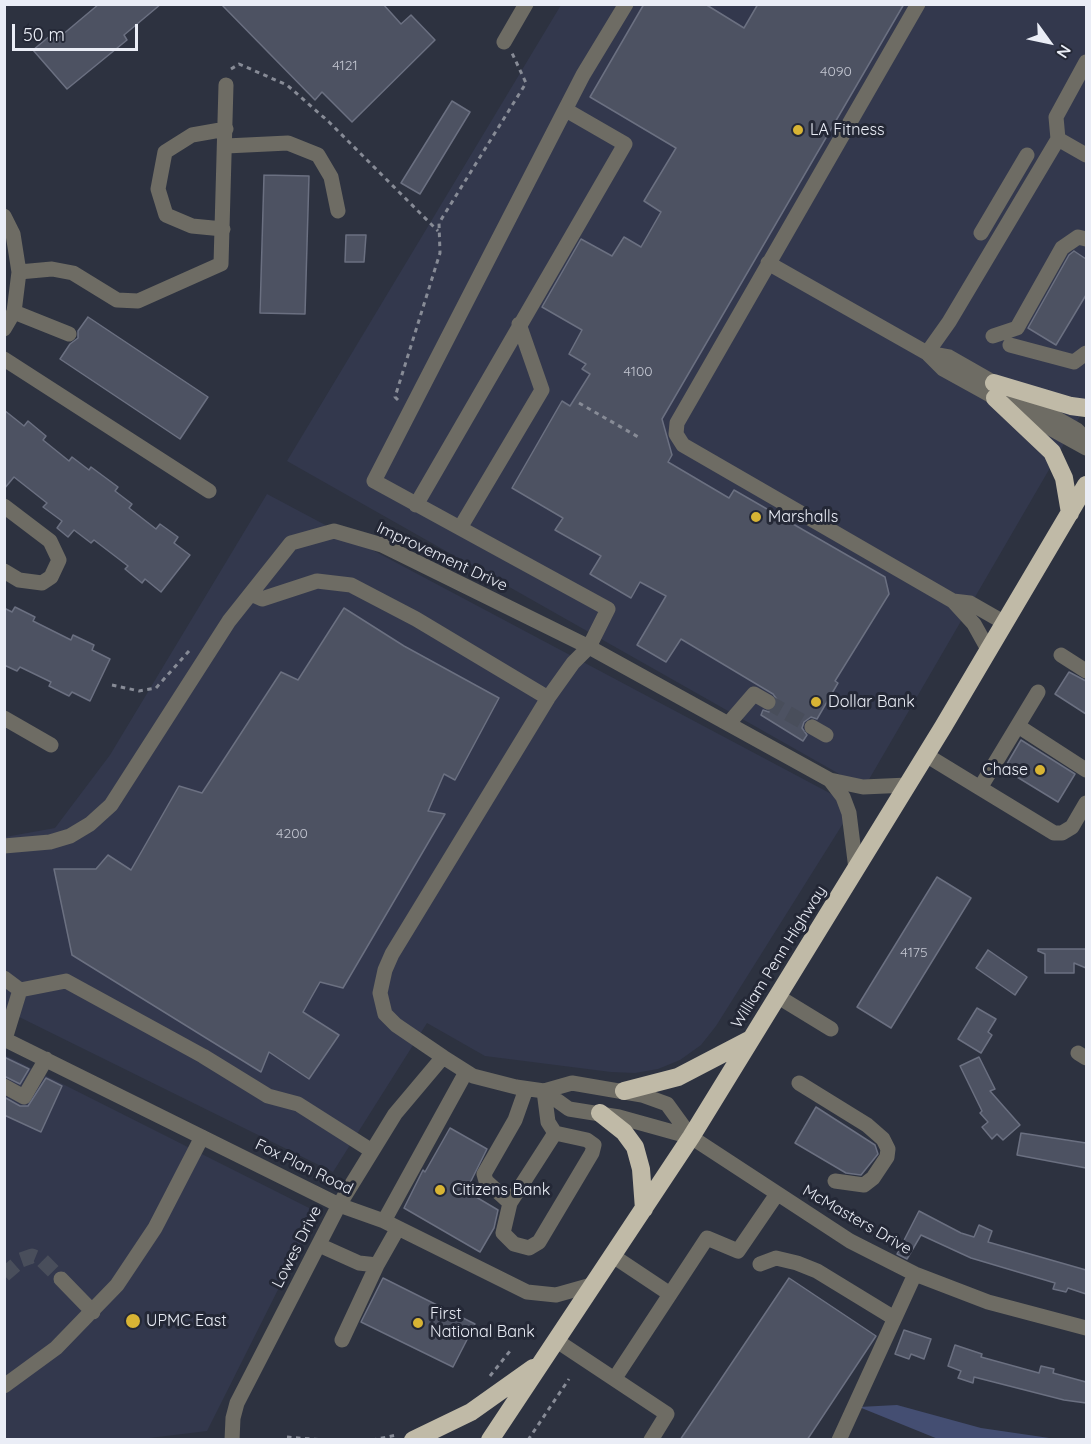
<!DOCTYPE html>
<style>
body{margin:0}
#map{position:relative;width:1091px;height:1444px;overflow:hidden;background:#2d3240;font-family:Quicksand,sans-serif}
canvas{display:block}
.frame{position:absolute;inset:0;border:6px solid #eaedf6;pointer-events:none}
.north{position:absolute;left:1019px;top:12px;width:60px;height:60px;-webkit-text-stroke:4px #242836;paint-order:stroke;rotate:123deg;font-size:16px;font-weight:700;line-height:24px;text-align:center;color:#eaedf6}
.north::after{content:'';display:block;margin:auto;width:21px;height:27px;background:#eaedf6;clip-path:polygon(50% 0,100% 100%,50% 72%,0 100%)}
.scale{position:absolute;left:12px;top:24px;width:126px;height:27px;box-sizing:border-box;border:3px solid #eaedf6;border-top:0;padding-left:8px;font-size:18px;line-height:21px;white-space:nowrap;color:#eaedf6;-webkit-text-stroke:4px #242836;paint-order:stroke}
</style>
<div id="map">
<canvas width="1091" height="1444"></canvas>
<div class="frame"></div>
<div class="north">N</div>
<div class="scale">50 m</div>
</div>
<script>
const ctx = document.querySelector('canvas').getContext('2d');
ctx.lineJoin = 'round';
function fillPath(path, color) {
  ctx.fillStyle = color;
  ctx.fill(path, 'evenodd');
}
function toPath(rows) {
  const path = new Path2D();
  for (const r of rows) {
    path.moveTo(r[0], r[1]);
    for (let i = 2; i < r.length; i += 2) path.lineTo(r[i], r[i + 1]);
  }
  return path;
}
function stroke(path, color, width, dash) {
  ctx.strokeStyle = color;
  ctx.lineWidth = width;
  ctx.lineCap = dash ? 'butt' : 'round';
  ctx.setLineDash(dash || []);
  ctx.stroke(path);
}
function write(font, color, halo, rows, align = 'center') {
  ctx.font = font + ' Quicksand,sans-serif';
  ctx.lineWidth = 6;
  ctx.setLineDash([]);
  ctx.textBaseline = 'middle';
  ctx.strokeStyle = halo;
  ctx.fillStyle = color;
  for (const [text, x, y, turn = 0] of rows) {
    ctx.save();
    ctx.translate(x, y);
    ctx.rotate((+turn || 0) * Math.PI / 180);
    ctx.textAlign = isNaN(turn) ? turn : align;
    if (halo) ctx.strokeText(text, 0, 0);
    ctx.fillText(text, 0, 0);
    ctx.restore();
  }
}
const built = toPath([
 [561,5,1086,5,1086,406,864,788,287,461],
 [267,494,854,806,716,1026,701,1045,680,1060,658,1069,635,1073,611,1072,485,1056,427,1023,333,1172,5,1010,5,837,55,828,110,755],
 [5,1055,317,1212,207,1431,133,1440,5,1439]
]);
const green = toPath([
 [897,1405,981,1428,1056,1439,938,1439,859,1407]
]);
const building = toPath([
 [99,4,161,4,124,35,127,40,67,89,33,50,51,35,55,41,99,4],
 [221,4,383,4,401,24,411,15,435,40,352,122,322,92,315,100,221,4],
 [644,4,705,4,744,28,758,4,904,4,662,419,672,455,668,462,729,498,734,490,885,577,889,594,835,681,838,683,817,719,811,717,804,722,802,728,807,735,803,741,761,715,763,710,769,712,776,707,778,701,773,694,681,639,666,662,637,645,666,596,640,582,631,598,590,574,601,556,555,530,563,518,512,488,562,401,570,406,590,374,582,369,586,364,569,354,582,330,542,307,581,239,612,256,624,237,641,247,661,212,644,201,676,148,590,97,644,4],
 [452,101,470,112,420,194,401,183,452,101],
 [264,175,309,176,305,314,260,313,264,175],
 [346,235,366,235,364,262,345,262,346,235],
 [1074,251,1086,259,1086,295,1056,345,1028,328,1069,255,1074,251],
 [88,317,208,397,180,439,60,359,70,344,78,338,78,331,88,317],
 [4,410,24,426,28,421,46,436,43,440,69,461,72,457,89,470,91,467,118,487,115,491,132,504,129,508,156,529,160,524,178,537,174,543,190,555,161,592,145,579,142,583,125,569,128,566,94,540,91,543,74,530,68,537,57,528,62,521,43,507,47,503,14,477,4,489,4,410],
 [15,607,35,617,33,621,71,640,73,635,94,645,92,650,110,659,90,701,72,692,69,696,49,686,51,682,20,667,17,671,4,665,4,608,12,612,15,607],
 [344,608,404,646,499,698,455,780,444,774,428,811,445,814,343,988,320,982,303,1012,339,1035,309,1079,269,1052,261,1072,72,955,54,869,96,869,108,855,131,870,179,786,202,793,281,672,298,680,344,608],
 [1069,672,1086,681,1086,714,1055,694,1069,672],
 [1021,740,1075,774,1058,802,1004,769,1021,740],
 [937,877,971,898,891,1028,857,1007,937,877],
 [1038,949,1086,949,1086,968,1074,963,1074,973,1045,973,1045,954,1038,951,1038,949],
 [988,950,1027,977,1015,995,976,968,988,950],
 [977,1008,996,1019,988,1032,992,1035,981,1053,958,1039,977,1008],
 [4,1057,29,1069,20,1084,4,1076,4,1057],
 [979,1057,995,1089,990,1091,1020,1125,1003,1140,997,1134,992,1139,982,1127,988,1122,980,1113,982,1111,960,1066,979,1057],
 [46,1078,62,1086,41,1132,4,1115,4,1097,20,1106,28,1106,46,1078],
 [816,1107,875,1145,878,1154,861,1175,846,1173,795,1143,816,1107],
 [450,1128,487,1149,466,1191,498,1210,494,1228,480,1252,404,1208,423,1170,425,1172,450,1128],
 [1021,1133,1086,1143,1086,1168,1017,1155,1021,1133],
 [919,1211,961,1233,974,1237,979,1225,992,1231,988,1242,1086,1270,1086,1294,1068,1288,1066,1292,1053,1289,1055,1283,971,1258,921,1235,907,1259,897,1254,919,1211],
 [383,1278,475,1324,453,1367,361,1322,383,1278],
 [789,1278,876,1336,874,1339,807,1440,680,1440,789,1278],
 [904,1330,931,1339,924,1359,911,1354,909,1359,895,1354,904,1330],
 [955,1345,982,1354,981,1357,1039,1373,1041,1366,1054,1369,1053,1373,1086,1382,1086,1403,1064,1400,974,1377,973,1383,958,1378,961,1371,948,1366,955,1345]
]);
const minorTunnel = toPath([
 [768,702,812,727],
 [4,1275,21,1260,32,1256,42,1260,61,1279]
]);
const path = toPath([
 [231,69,239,64,287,85,329,122,438,231],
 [398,400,395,397,440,253,439,223,526,83,512,53],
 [579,403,640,438],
 [112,685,139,691,156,688,189,651],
 [490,1376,510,1351],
 [287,1437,323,1440],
 [372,1440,397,1435],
 [528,1440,569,1379]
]);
const minor = toPath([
 [918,4,677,423,676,434,683,445,953,601,974,624,989,651],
 [504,42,526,4],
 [1058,139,1086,155],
 [226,146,288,143,318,155,331,177,338,211],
 [4,216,13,234,19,272,14,312,4,329],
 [223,229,192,226,166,215,158,189,165,152,192,135,226,129],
 [981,233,1027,155],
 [768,263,927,353,943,369,1086,448],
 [19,272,52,269,73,273,117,300,138,301,221,264,226,85],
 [14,312,69,334],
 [993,336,1017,328,1062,248,1078,237,1086,239],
 [1010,345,1074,362,1086,353],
 [927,353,949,322,1058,139,1056,117,1086,62],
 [927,353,949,357,1077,430,1086,439],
 [4,359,209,491],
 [416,505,625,144,566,110],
 [4,506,50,541,59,560,51,577,42,583,19,580,4,571],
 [460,528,542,390,519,324],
 [251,594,262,599,317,581,351,585,416,619,548,698],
 [953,601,970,603,1005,623],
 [1061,655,1086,671],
 [4,718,51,745],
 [729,723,754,694,768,702],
 [1018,726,1086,770],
 [812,727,826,735],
 [926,755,980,788,1038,692],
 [830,780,843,797,849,813,856,869],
 [980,788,1054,833,1062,833,1072,827,1086,803],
 [4,846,50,842,70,836,90,824,111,805,229,621,291,543,334,531,382,545,589,647,830,780,863,787,908,785],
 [4,978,20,990],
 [777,996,831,1029],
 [4,1039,339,1205,384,1221,527,1292,556,1295,595,1284],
 [5,1039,20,990,66,981,203,1056,268,1096,298,1104,372,1151],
 [1078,1053,1086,1058],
 [443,1057,396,1025,385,1014,380,993,385,970,392,954,548,698,573,663,589,647,608,609,374,481,583,75,626,4],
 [799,1083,867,1125,883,1139,888,1149,887,1157,873,1178,864,1185,835,1181],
 [4,1086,24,1097,46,1059],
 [544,1091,569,1109,619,1117,691,1137,850,1241,915,1274,988,1302,1086,1328],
 [544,1091,548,1122,555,1133],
 [555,1133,587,1140,594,1145,592,1153,539,1242,529,1248,514,1244,503,1233,510,1203,555,1133],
 [510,1203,486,1181,484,1174,515,1120,526,1089],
 [384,1221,466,1072],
 [319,1245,359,1263,377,1265],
 [613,1256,670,1294],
 [760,1264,776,1258,797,1263,817,1271,894,1318],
 [61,1279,93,1312],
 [342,1340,377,1265,398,1228],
 [557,1341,667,1414,651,1440],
 [615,1378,707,1238,738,1251,777,1194],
 [4,1386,56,1348,117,1285,155,1228,202,1137],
 [232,1440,233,1418,237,1403,339,1205,395,1114,443,1057,473,1076,516,1087,544,1091,572,1083,642,1095,667,1104,691,1137],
 [839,1440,915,1274]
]);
const highway = toPath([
 [994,383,1071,406,1086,408],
 [995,398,1052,452,1064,478,1070,513],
 [624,1091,678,1077,749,1040],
 [600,1113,624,1132,635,1147,641,1169,644,1209],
 [413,1440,471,1412,533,1368],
 [490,1440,691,1137,943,727,1086,485]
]);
const markers = [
 [798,130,6,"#d8b434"],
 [756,517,6,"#d8b434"],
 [816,702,6,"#d8b434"],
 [1040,770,6,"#d8b434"],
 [440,1190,6,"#d8b434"],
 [133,1321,8,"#d8b434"],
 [418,1323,6,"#d8b434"]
];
const numberNames = [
 ["4121",345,66],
 ["4090",836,72],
 ["4100",638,372],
 ["4200",292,834],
 ["4175",914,953]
];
const poiNames = [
 ["LA Fitness",810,130],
 ["Marshalls",768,517],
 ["Dollar Bank",828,702],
 ["Chase",1028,770,"right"],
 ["Citizens Bank",452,1190],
 ["First",430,1314],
 ["National Bank",430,1332],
 ["UPMC East",146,1321]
];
const streetNames = [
 ["Improvement Drive",442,557,25],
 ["William Penn Highway",779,957,-58],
 ["Fox Plan Road",304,1167,26],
 ["McMasters Drive",857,1220,30],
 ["Lowes Drive",297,1247,-63]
];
fillPath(built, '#33384d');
fillPath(green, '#444e72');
fillPath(building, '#4d5262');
stroke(building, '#6b7081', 1.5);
stroke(minorTunnel, '#494e5b', 15, [15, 8]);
stroke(path, '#878b96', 3, [4.5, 4.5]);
stroke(minor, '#6e6c64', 15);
stroke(highway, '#c0baa7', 18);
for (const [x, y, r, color] of markers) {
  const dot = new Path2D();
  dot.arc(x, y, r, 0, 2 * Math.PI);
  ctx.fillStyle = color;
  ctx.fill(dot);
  stroke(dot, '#242836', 2);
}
write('14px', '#c3c6d1', null, numberNames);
write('16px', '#eaedf6', '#242836', poiNames, 'left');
write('16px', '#eaedf6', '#242836', streetNames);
</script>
